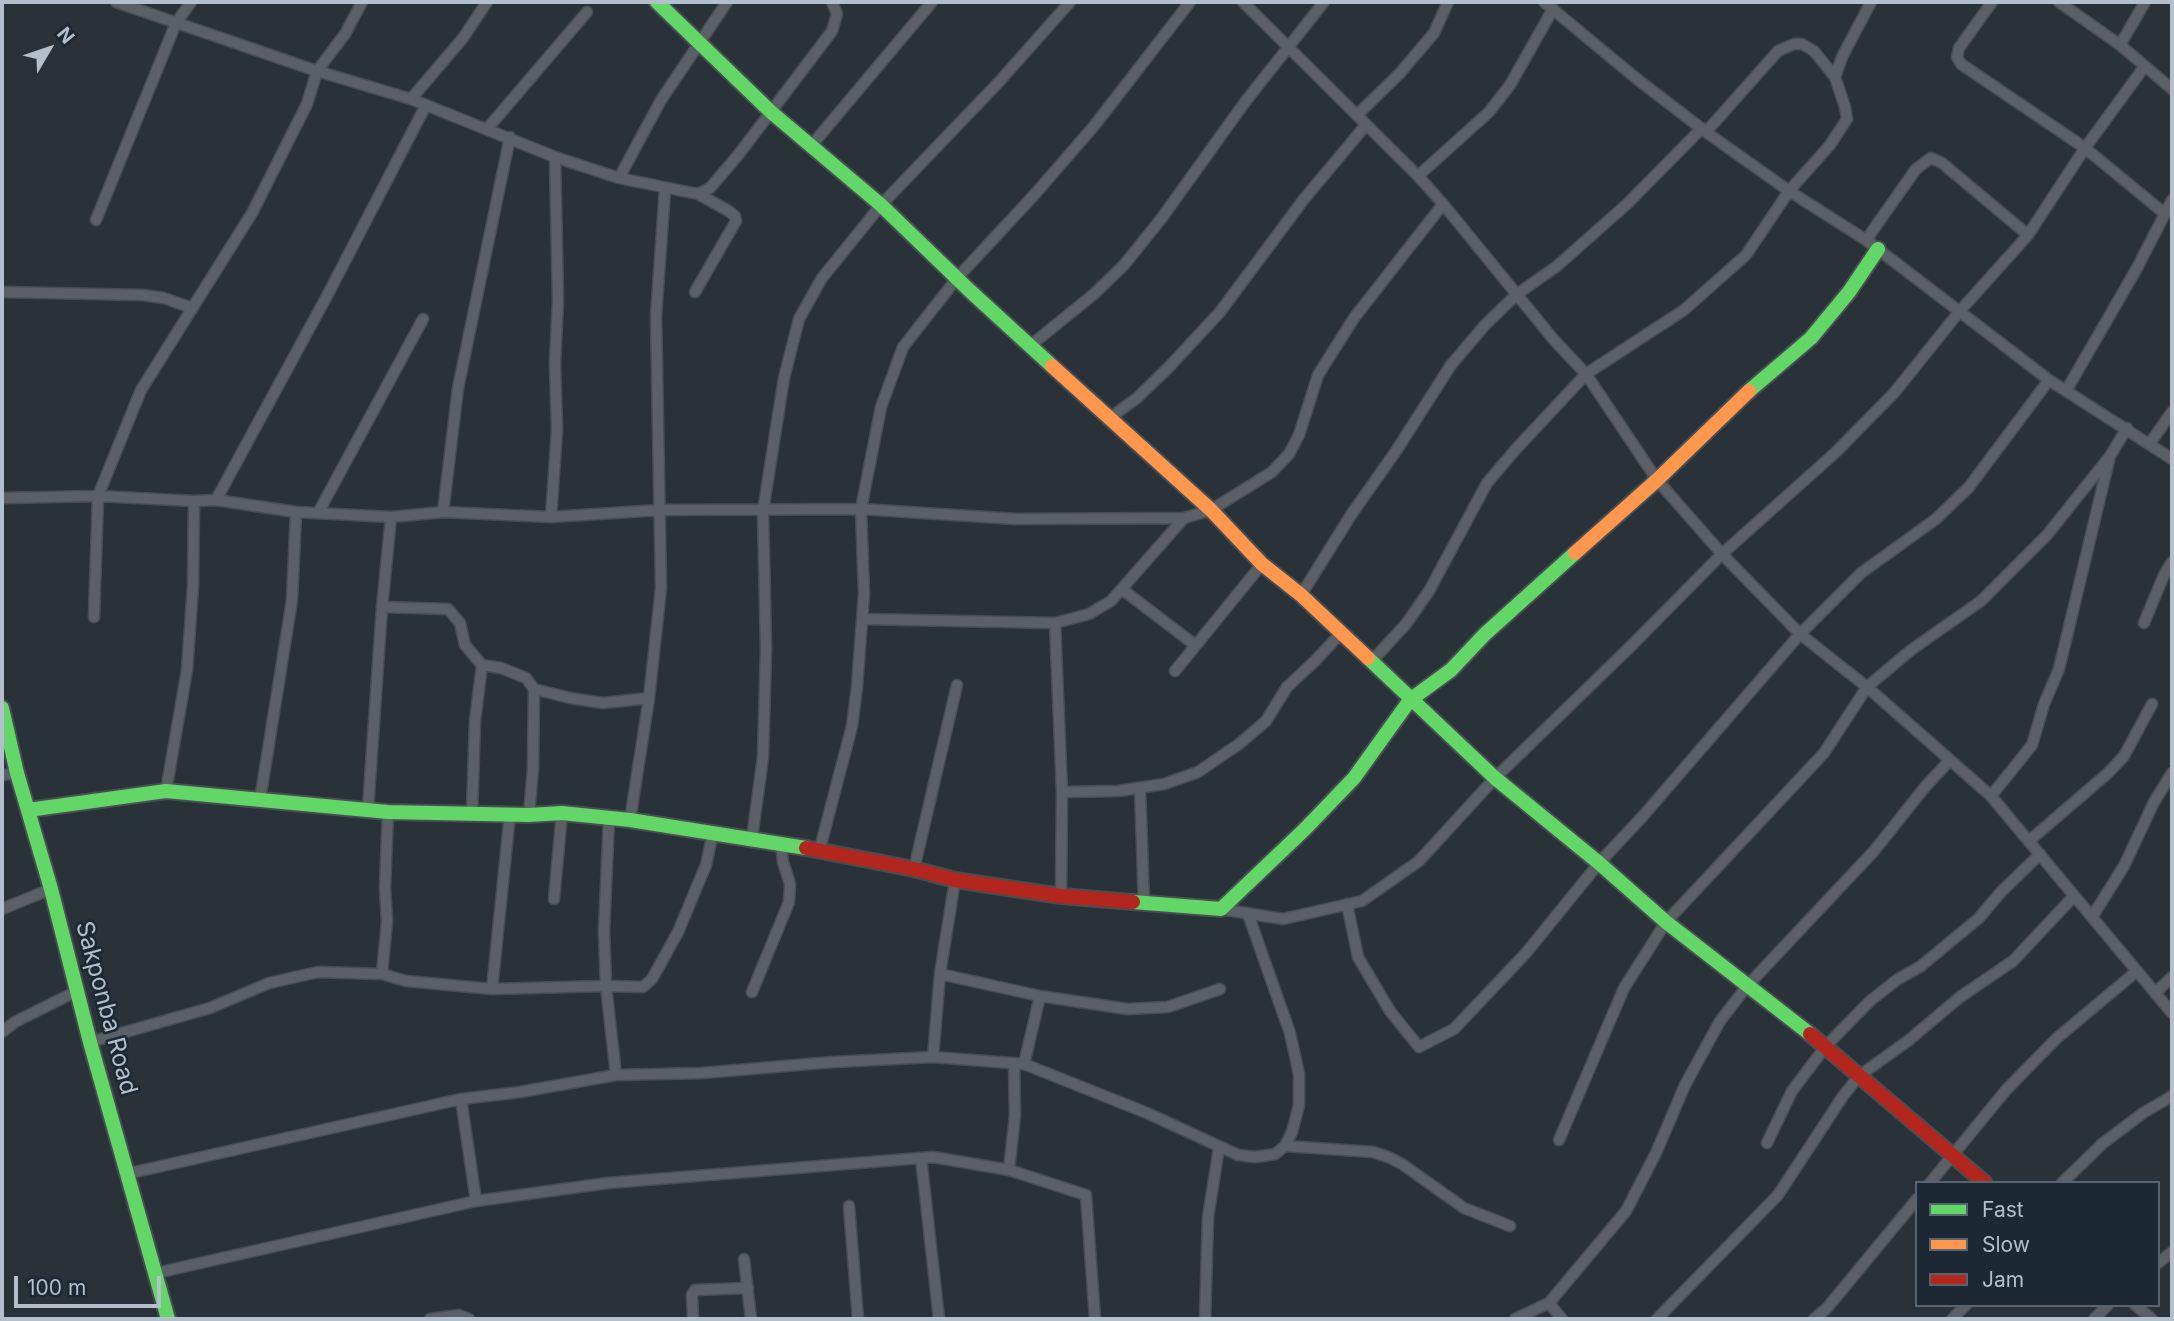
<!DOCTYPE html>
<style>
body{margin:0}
#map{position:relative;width:2174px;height:1321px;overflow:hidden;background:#293139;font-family:Inter,sans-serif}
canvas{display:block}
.frame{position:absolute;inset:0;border:4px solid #b3bfca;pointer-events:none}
.legend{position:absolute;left:1915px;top:1181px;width:245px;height:126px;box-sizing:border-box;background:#1c2934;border:2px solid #586570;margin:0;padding:9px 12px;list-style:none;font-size:21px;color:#b3bfca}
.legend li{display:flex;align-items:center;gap:14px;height:35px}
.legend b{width:35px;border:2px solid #586570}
.north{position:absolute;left:14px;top:14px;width:70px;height:70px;-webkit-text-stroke:5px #1c2934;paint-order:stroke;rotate:51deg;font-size:19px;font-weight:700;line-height:28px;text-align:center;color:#b3bfca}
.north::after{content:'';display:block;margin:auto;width:24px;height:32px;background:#b3bfca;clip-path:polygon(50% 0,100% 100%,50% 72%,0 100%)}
.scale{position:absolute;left:14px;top:1276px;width:147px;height:32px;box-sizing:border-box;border:4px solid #b3bfca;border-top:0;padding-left:9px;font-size:21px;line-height:24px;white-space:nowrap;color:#b3bfca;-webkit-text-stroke:5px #1c2934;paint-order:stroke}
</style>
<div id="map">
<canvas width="2174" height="1321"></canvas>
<div class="frame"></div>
<ul class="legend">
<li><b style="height:9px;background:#63d668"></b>Fast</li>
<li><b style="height:9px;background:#ff974d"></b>Slow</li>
<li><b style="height:9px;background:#b3261e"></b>Jam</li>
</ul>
<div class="north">N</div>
<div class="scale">100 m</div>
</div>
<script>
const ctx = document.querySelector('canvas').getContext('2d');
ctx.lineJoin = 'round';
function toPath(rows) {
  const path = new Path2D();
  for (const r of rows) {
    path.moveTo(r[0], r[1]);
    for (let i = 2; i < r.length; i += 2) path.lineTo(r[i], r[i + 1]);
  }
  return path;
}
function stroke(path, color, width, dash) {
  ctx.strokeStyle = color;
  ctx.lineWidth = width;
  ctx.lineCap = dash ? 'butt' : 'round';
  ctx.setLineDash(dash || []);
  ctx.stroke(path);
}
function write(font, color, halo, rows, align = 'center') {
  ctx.font = font + ' Inter,sans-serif';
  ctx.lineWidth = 5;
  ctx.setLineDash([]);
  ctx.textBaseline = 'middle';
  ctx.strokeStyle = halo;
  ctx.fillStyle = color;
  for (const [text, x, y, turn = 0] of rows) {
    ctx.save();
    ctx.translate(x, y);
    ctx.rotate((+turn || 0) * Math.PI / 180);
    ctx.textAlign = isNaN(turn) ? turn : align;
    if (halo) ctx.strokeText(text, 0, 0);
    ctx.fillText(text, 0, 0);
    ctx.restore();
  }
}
const street = toPath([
 [116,2,317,71,411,99,555,157,619,178,698,194,710,188,739,154,832,31,837,14,832,2],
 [1243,2,1418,176,1443,204,1554,340,1586,374,1657,480,1722,554,1800,634,1867,687,1991,796,2172,1013],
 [1544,2,1637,79,1706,132,1789,191,1866,240,2049,380,2172,459],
 [1992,2,1959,48,1957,57,1961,64,2085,148,2164,213],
 [2059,2,2120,45,2172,89],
 [2120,45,2145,2],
 [1835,77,1842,57,1871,2],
 [411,99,463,38,487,2],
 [1357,115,1400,73,1434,33,1448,2],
 [487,129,587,12],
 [811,146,932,2],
 [1418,176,1489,112,1510,85,1553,9],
 [619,178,661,100,727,2],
 [96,220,176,23,191,2],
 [1866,240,1916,169,1931,158,1942,163,2028,235],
 [2,292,143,295,164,298,192,308],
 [695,292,736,221,735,216,727,210,698,194],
 [1031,345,1094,294,1124,265,1161,219,1245,102,1324,2],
 [2066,391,2137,268,2172,200],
 [1111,417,1137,398,1168,368,1220,312,1304,199,1366,125],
 [2150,443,2172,412],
 [2,498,98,496,194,501,216,500,296,512,391,517,443,512,551,517,660,510,861,509,1016,519,1184,518,1211,510,1272,472,1289,454,1299,435,1318,375,1354,318,1443,204],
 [216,500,328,294,426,105],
 [443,512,458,388,510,137],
 [318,513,423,319],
 [551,517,557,430,555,363,558,300,555,157],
 [1123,590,1195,645],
 [1301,595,1351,515,1396,451,1451,365,1485,325,1516,295,1557,266,1627,204,1702,128],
 [382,607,448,609,460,623,465,645,482,665,501,668,526,678,534,689,570,698,603,703,649,698],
 [94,617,98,496,141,390,252,213,307,104,317,71,345,34,362,2],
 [862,619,1055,623],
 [2144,623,2164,575,2172,562],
 [1371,662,1406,624,1429,591,1487,483,1516,449,1586,374,1684,310,1746,255,1789,191,1830,145,1847,119,1845,107,1835,77,1814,51,1802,44,1794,44,1778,51,1706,132],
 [1175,671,1262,564],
 [2,775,17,773],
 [1140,788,1144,904],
 [166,791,187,670,193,586,194,501],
 [1062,792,1118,791,1164,784,1198,772,1239,744,1266,721,1287,687,1315,661,1340,634],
 [1991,796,2032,745,2044,704,2059,669,2109,460],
 [260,800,292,600,296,512],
 [368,809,382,607,391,517],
 [472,813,475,721,482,665],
 [529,815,533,768,534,689],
 [609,818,604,931,606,986,616,1075],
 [630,820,649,698,661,588,656,316,665,189],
 [752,838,763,757,766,649,763,511,784,378,799,319,822,278,881,205,998,83,1070,2],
 [2029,841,2108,773,2124,756,2152,704],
 [819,852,852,726,857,687,864,594,861,509,881,407,903,347,958,277,1035,194,1094,126,1190,2],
 [914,869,957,685],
 [1061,896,1062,792,1055,623,1089,614,1111,601,1184,518],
 [554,899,562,813],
 [1347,904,1358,957,1390,1011,1419,1047,1454,1029,1526,953,1599,863,1643,816,1800,634,1861,573,1936,519,1969,487,2049,380],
 [2,909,51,889],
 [1221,909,1283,919,1362,901,1419,861,1495,778,1631,646,1722,554,1836,452,1894,393,1959,312,2028,235,2085,148,2145,66],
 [2092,917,2124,866,2154,802,2172,773],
 [382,974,387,922,385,888,388,812],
 [940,974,1040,996,1127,1009,1168,1007,1220,989],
 [492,989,510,814],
 [752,992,789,902,790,884,783,862,781,844],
 [2155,993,2172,977],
 [2,1032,15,1022,77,991],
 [90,1042,210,1008,269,983,318,972,382,974,406,981,492,989,606,986,643,987,652,979,678,932,706,865,713,832],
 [933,1057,1024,1064,1147,1113,1238,1155,1255,1157,1275,1154,1285,1146,1292,1132,1299,1105,1299,1074,1290,1033,1248,914],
 [1024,1064,1040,996],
 [461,1099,476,1201],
 [1559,1140,1624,988,1666,922,1824,753,1867,687,1911,650,1981,601,2047,535,2110,456,2127,428],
 [1767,1143,1792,1091,1826,1046,1870,1001,1898,979,1921,966,1979,918,2000,893,2040,854],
 [1285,1146,1373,1152,1388,1157,1402,1164,1464,1208,1510,1226],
 [921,1158,939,1319],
 [1009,1170,1015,1115,1014,1063],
 [126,1174,461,1099,520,1092,616,1075,702,1073,833,1062,933,1057,940,974,955,880],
 [1930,1183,2006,1090,2057,1038,2137,971],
 [2062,1183,2102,1144,2143,1113,2172,1096],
 [849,1206,858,1319],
 [744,1259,751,1319],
 [2158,1263,2172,1252],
 [156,1273,476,1201,608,1183,933,1157,1009,1170,1086,1195,1095,1319],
 [1549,1303,1562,1319],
 [2135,1305,2152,1319],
 [430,1319,459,1315,469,1319],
 [693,1319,692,1295,695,1290,748,1288],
 [1205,1319,1208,1217,1219,1148],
 [1515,1319,1549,1303,1626,1211,1656,1153,1685,1085,1720,1021,1748,985,1874,851,1925,787,1950,760],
 [1657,1319,1778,1195,1843,1096,1859,1076,1909,1040,1960,997,2013,961,2074,896],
 [1814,1319,1827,1308,1917,1199],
 [1952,1319,1966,1305],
 [2094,1319,2108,1305]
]);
const fast = toPath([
 [657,2,771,112,881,205,969,290,1052,366],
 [1749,391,1811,338,1849,292,1878,249],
 [1368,658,1495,778,1599,863,1666,922,1810,1034],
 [2,708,17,773,51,889,90,1042,168,1319],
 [28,810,166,791,388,812,529,815,562,813,630,820,806,848],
 [1133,902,1221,909,1305,829,1354,778,1410,700,1451,670,1485,634,1575,553]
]);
const slow = toPath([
 [1052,366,1211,510,1262,564,1301,595,1368,658],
 [1575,553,1657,480,1749,391]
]);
const jam = toPath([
 [806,848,914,869,955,880,1061,896,1133,902],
 [1810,1034,1985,1183]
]);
const streetNames = [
 ["Sakponba Road",106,1008,75]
];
stroke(street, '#484d53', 13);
stroke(fast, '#484d53', 18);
stroke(slow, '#484d53', 18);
stroke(jam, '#484d53', 18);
stroke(street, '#5a6066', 10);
stroke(fast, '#63d668', 14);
stroke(slow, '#ff974d', 14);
stroke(jam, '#b3261e', 14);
write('24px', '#b3bfca', '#1c2934', streetNames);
</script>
